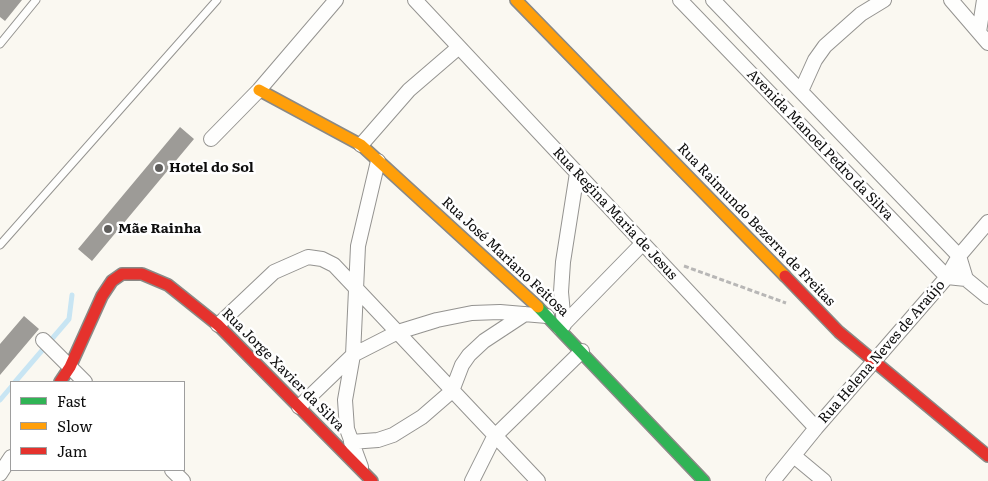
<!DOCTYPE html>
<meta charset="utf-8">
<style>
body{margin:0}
#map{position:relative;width:988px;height:481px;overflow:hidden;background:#faf8f1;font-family:Literata,serif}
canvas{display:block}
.legend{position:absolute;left:10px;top:381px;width:175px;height:90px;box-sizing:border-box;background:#fff;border:1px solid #9e9e9e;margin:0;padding:6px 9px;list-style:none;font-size:15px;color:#0d0d0d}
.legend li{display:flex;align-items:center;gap:10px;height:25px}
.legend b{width:25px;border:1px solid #9e9e9e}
</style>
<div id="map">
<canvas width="988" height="481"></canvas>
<ul class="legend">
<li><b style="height:6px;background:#30b455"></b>Fast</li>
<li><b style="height:6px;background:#ff9f0a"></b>Slow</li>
<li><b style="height:6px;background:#e5322d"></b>Jam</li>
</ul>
</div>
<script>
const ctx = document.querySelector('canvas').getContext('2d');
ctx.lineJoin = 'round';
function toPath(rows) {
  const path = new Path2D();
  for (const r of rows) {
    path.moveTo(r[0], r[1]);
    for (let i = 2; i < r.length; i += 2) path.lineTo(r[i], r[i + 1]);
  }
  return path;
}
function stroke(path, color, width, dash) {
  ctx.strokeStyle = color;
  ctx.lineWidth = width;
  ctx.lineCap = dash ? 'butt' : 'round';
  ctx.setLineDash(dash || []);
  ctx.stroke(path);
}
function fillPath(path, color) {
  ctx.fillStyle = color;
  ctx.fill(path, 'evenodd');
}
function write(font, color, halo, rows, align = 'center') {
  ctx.font = font + ' Literata,serif';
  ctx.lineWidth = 5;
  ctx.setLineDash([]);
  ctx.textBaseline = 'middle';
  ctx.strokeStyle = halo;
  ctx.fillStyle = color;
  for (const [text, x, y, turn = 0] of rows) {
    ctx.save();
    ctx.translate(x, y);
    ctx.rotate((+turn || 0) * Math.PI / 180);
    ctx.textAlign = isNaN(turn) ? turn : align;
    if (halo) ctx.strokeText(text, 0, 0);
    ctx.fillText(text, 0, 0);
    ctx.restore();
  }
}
const stream = toPath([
 [15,382,69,319,72,295],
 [0,400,11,387]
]);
const building = toPath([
 [0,0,22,0,5,21,0,17],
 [180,127,194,139,92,261,78,249],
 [24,316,39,329,0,375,0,344]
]);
const path = toPath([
 [684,266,786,303]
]);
const lane = toPath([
 [0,44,36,0],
 [0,245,217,0]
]);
const street = toPath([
 [415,0,816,428],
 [680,0,947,277,966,279,988,297],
 [713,0,959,256,966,279],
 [951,0,988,43],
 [979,32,984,0],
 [801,91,815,60,825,46,861,14,884,0],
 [211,139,259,90,336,0],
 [361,145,409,90,459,47],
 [218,325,274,272,308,257,322,259,334,265,538,481],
 [564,325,561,292,563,262,577,173],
 [560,328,643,243],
 [43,340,85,382],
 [299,407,353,355,398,332,437,320,472,313,500,312,547,316],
 [351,442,378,440,393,435,422,417,452,391,462,365,469,355,484,341,525,314],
 [794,456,824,481],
 [361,467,347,429,345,400,353,355,358,246,378,161],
 [172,470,183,481],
 [0,474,11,457],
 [472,481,494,437,582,351],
 [773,481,816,428,947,277,959,256,988,222]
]);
const fast = toPath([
 [538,307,704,481]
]);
const slow = toPath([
 [516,0,785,276],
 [259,90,361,145,538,307]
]);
const jam = toPath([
 [785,276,839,332,988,456],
 [60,382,70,367,102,296,112,281,122,274,142,274,168,285,218,325,372,481]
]);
const markers = [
 [159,168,5,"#605f5d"],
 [108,229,5,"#605f5d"]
];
const streetNames = [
 ["Avenida Manoel Pedro da Silva",820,145,46],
 ["Rua Regina Maria de Jesus",615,214,47],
 ["Rua Raimundo Bezerra de Freitas",756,225,46],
 ["Rua José Mariano Feitosa",505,257,43],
 ["Rua Helena Neves de Araújo",882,352,-49],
 ["Rua Jorge Xavier da Silva",283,370,45]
];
const poiNames = [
 ["Hotel do Sol",169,168],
 ["Mãe Rainha",118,229]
];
stroke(stream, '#c8e5f3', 5);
fillPath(building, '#9d9b97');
stroke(lane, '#949390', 9);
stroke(street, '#949390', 16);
stroke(fast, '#8a8986', 14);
stroke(slow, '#8a8986', 14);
stroke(jam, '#8a8986', 14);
stroke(path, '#b8b7b6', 3, [5, 2.5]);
stroke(lane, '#fefefd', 7);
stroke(street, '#fefefd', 14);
stroke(fast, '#30b455', 11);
stroke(slow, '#ff9f0a', 11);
stroke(jam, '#e5322d', 11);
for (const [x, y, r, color] of markers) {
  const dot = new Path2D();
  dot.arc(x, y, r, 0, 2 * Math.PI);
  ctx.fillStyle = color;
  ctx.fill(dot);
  stroke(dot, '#fff', 2);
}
write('14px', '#0d0d0d', '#fff', streetNames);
write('bold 14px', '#0d0d0d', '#fff', poiNames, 'left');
</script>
